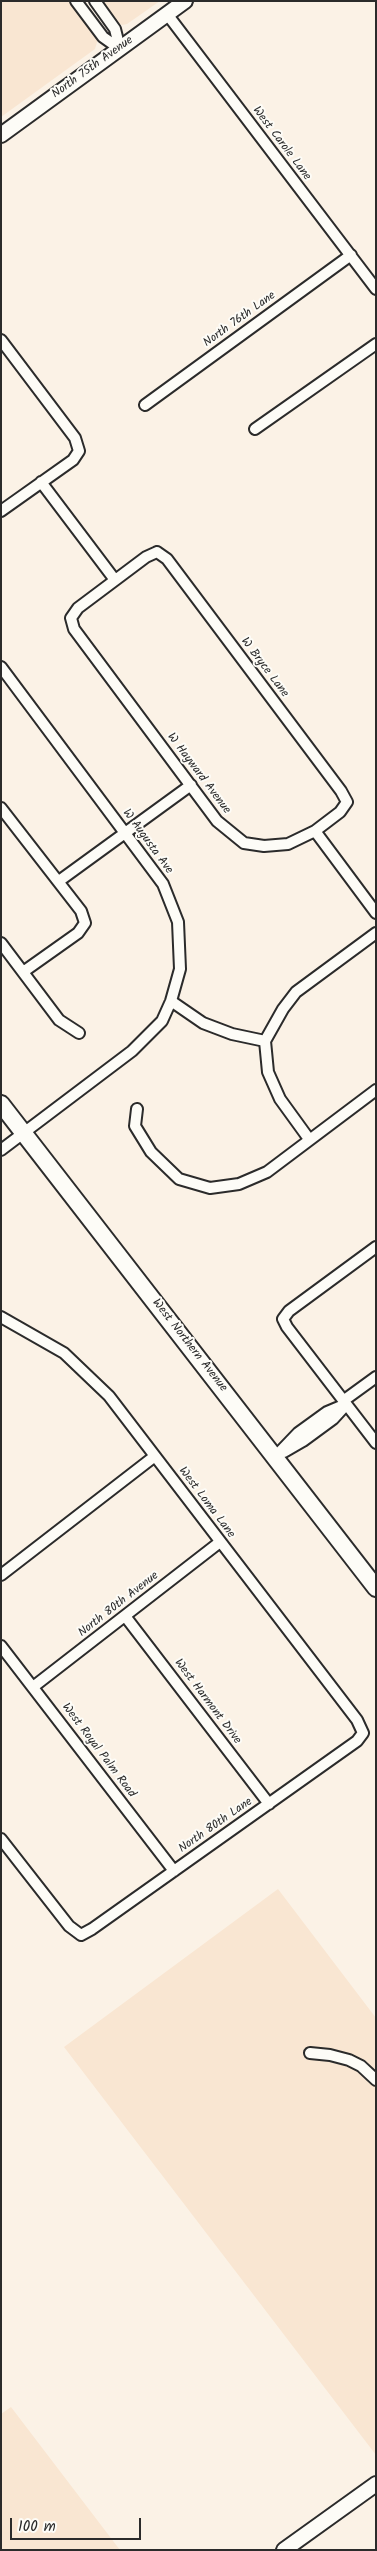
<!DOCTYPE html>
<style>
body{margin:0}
#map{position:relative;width:377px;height:2551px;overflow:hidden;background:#fbf2e6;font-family:Kalam,sans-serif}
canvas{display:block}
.frame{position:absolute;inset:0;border:2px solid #2b2b2b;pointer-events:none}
.scale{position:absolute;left:10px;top:2518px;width:131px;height:22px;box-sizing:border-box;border:2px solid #2b2b2b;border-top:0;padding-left:6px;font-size:15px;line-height:18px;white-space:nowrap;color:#2b2b2b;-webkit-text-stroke:4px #fdfcf7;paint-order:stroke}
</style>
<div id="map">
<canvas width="377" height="2551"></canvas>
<div class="frame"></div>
<div class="scale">100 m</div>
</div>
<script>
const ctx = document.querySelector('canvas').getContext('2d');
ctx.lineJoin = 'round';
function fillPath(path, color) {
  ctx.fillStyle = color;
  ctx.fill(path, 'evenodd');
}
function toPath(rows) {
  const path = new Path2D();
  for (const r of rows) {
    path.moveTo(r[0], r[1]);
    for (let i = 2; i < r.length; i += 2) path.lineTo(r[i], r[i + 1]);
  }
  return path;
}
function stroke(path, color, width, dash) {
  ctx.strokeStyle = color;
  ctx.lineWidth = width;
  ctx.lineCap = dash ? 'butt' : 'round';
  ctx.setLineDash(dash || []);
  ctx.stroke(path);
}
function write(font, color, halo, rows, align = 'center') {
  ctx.font = font + ' Kalam,sans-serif';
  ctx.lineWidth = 4;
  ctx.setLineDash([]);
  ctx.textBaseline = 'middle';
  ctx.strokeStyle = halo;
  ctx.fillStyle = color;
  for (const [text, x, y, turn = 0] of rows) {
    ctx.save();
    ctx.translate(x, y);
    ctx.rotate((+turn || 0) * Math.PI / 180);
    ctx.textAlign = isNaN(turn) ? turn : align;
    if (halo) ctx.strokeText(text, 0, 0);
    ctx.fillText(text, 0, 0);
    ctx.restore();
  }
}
const built = toPath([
 [1,1,70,1,98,39,95,49,1,117],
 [101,1,160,1,127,24,122,25,118,23],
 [278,1889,376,2018,376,2455,64,2047],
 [11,2407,120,2550,1,2550,1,2414]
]);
const minor = toPath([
 [76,1,103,37,120,49],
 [95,1,115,29,120,49],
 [167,14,376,289],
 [1,340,75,438,79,451,73,460,1,511],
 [145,405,351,255],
 [255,429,376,344],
 [41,482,115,580],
 [157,552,167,559,341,791,347,802,340,812,315,831,288,844,264,846,244,843,217,821,74,629,71,618,78,608,146,557,157,552],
 [1,667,163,884,178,922,180,969,171,1001,162,1021,132,1051,1,1150],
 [1,808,81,911,85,923,78,933,23,972],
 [315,831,376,913],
 [59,881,191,785],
 [1,943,59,1020,79,1033],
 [171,1001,203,1023,232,1034,265,1041],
 [265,1041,283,1009,296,992,376,933],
 [265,1041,268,1072,280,1099,309,1139],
 [137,1109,135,1126,151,1152,179,1179,210,1188,239,1184,267,1172,376,1090],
 [376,1247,289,1311,283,1319,287,1327,376,1443],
 [1,1317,64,1353,109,1396,357,1720,363,1733,357,1741,92,1929,81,1935,69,1926,1,1839],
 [343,1401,376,1377],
 [284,1452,303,1441,333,1419,344,1407],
 [275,1457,298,1433,327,1412,346,1404],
 [1,1575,155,1456],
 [125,1616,269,1804],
 [1,1646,174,1871],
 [33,1687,220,1542],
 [310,2053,330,2055,349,2060,361,2066,376,2080]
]);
const secondary = toPath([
 [1,135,185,1],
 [284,2550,376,2484]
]);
const primary = toPath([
 [1,1104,376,1588]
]);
const streetNames = [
 ["North 75th Avenue",93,68,-36],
 ["West Carole Lane",281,144,53],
 ["North 76th Lane",240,320,-36],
 ["W Bryce Lane",264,668,53],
 ["W Hayward Avenue",198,774,53],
 ["W Augusta Ave",147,842,54],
 ["West Northern Avenue",189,1346,52],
 ["West Loma Lane",206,1503,53],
 ["North 80th Avenue",119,1605,-38],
 ["West Harmont Drive",207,1702,53],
 ["West Royal Palm Road",98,1751,53],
 ["North 80th Lane",216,1826,-35]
];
fillPath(built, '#f9e6d2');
stroke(minor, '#2b2b2b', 14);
stroke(secondary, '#2b2b2b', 18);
stroke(primary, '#2b2b2b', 20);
stroke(minor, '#fdfcf7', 10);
stroke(secondary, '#fdfcf7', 14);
stroke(primary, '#fdfcf7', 16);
write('12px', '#2b2b2b', '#fdfcf7', streetNames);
</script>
